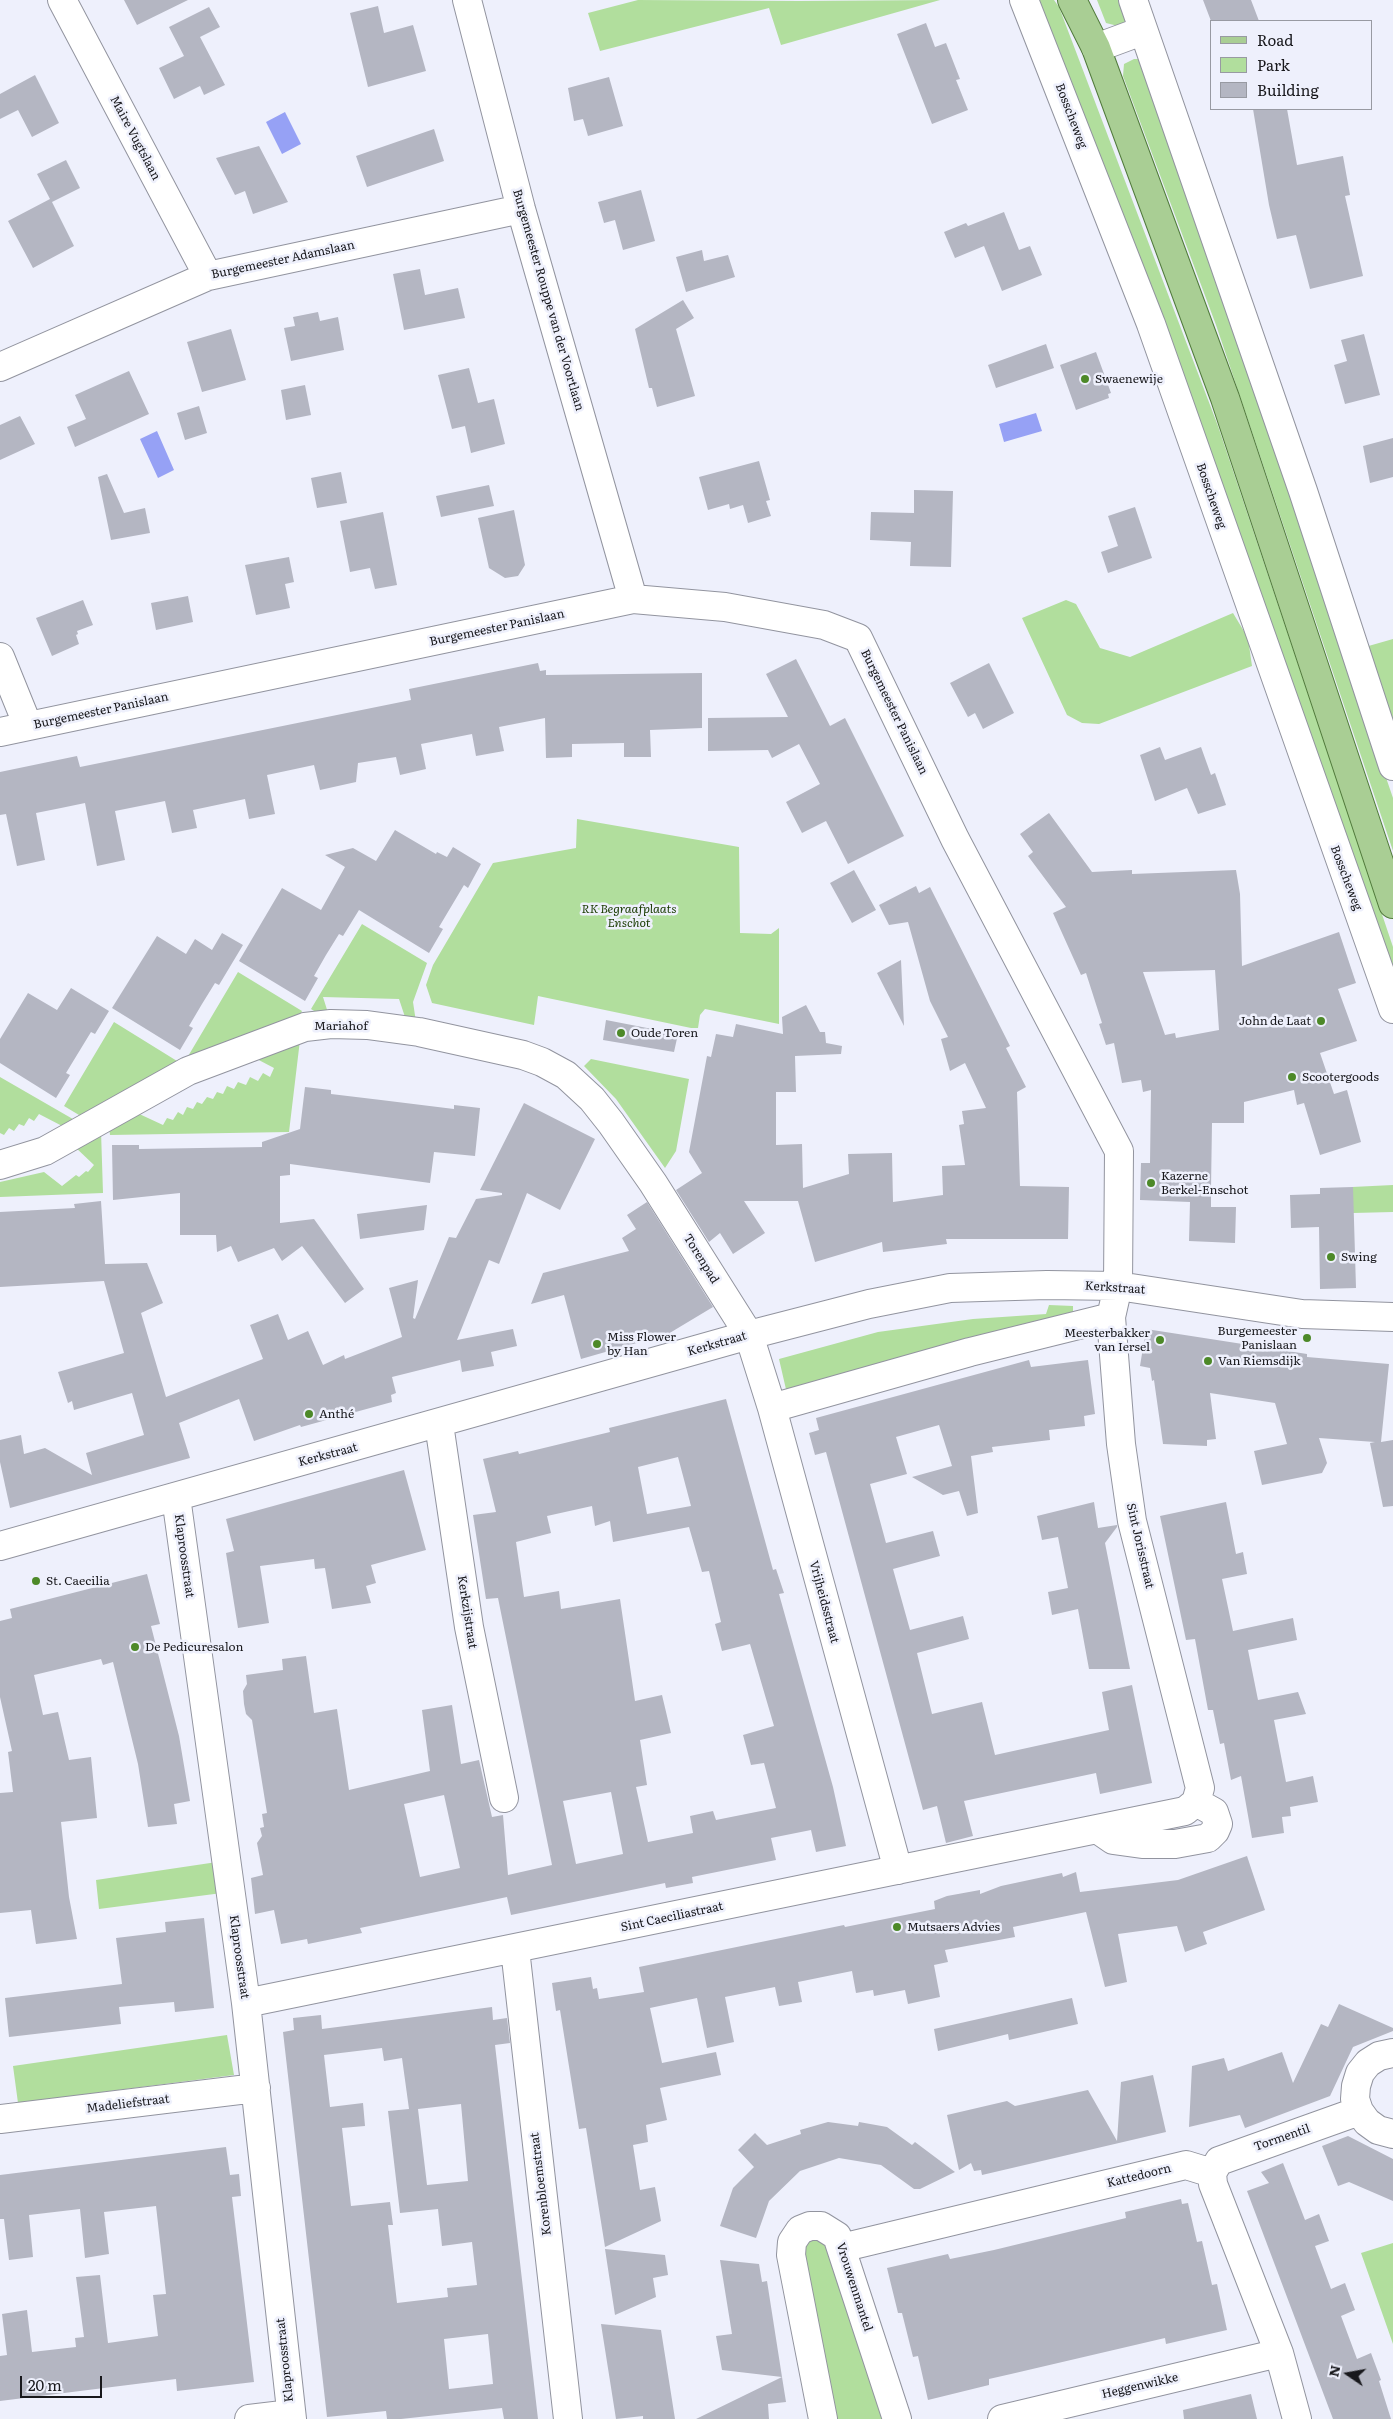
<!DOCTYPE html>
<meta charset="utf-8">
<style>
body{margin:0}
#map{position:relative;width:1393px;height:2419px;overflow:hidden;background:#eef0fc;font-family:Literata,serif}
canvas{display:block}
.legend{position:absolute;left:1210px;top:20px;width:162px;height:90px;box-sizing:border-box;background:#eef0fc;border:1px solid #989aa2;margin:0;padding:6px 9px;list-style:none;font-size:15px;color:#18181c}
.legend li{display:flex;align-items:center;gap:10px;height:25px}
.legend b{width:25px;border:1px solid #989aa2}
.north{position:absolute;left:1323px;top:2349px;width:50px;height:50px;-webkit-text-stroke:4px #eef0fc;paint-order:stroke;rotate:282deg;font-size:14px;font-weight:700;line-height:20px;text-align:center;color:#18181c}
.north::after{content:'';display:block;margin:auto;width:18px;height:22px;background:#18181c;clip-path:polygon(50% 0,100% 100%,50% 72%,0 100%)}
.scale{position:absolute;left:20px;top:2376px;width:82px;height:22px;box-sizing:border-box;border:2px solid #18181c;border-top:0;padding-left:6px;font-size:15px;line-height:18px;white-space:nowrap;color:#18181c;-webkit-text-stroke:4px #eef0fc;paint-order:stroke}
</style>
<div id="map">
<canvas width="1393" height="2419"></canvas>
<ul class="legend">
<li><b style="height:6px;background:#a9ce94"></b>Road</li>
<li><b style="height:14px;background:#b1de9d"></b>Park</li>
<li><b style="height:14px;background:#b4b6c2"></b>Building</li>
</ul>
<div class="north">N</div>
<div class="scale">20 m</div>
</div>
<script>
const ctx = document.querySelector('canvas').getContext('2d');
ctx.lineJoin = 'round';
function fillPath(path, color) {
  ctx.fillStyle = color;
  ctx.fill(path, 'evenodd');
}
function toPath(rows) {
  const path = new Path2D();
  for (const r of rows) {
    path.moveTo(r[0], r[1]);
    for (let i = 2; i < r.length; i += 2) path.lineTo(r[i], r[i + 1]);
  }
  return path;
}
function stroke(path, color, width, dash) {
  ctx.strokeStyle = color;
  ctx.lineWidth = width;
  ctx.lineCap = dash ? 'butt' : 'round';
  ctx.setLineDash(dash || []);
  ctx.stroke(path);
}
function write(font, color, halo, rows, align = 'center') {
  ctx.font = font + ' Literata,serif';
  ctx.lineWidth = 5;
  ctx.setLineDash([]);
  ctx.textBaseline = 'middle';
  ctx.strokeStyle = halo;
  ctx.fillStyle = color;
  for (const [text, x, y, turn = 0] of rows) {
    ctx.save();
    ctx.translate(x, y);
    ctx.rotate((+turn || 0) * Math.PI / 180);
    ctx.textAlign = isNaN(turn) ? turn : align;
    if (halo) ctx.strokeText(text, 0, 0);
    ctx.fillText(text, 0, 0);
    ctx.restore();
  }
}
const green = toPath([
 [638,0,799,1,940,0,781,45,769,8,600,51,588,13],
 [1035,0,1054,0,1059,7,1218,426,1393,947,1393,967],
 [1097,0,1123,0,1128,20,1118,26,1106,23],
 [1134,59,1140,59,1393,798,1393,851,1216,325,1123,76,1124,64],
 [1066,600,1076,604,1100,648,1130,657,1233,613,1248,638,1252,666,1099,724,1082,723,1067,715,1022,618],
 [1393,639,1393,732,1365,647],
 [577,819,739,847,740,933,771,934,779,928,779,1024,705,1009,700,1015,698,1028,691,1028,538,996,534,1025,432,1003,426,985,433,965,493,863,576,848],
 [362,924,427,963,413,1002,416,1022,406,1020,399,999,323,997,329,1016,322,1016,311,1009],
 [238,972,302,1011,297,1021,187,1058],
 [114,1022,177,1061,171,1070,84,1118,64,1106],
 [300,1040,289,1132,110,1135,109,1127,135,1112,163,1125,167,1118,173,1120,178,1112,183,1115,187,1107,193,1109,197,1102,202,1104,207,1097,213,1099,217,1092,223,1094,227,1086,234,1089,238,1082,246,1085,250,1077,258,1081,263,1073,270,1077,274,1068,253,1057],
 [591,1059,689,1079,676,1151,665,1168,616,1099,584,1066],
 [0,1077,78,1122,66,1128,39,1114,34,1121,29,1118,24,1126,19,1124,14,1131,9,1128,4,1135,0,1133],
 [101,1131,103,1193,0,1197,0,1182,44,1172,62,1186,76,1175,79,1177,86,1171,88,1172,94,1165,74,1146],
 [1393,1185,1393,1212,1353,1213,1352,1187],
 [1049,1305,1073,1306,1073,1321,788,1398,779,1359,878,1332,973,1319,1046,1314],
 [217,1862,222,1893,99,1909,96,1880],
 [227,2035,234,2075,18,2103,13,2066],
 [823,2236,884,2419,834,2419,801,2254,804,2242],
 [1393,2243,1393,2344,1361,2253]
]);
const water = toPath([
 [285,112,301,144,282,154,266,122],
 [1036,413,1042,431,1004,442,999,424],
 [157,431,174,470,158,478,140,439]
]);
const building = toPath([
 [124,0,188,0,137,25],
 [1203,0,1251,0,1259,21,1211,21],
 [378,6,384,33,413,25,426,71,368,87,350,13],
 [209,7,220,27,200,37,225,85,204,95,200,86,174,99,159,68,184,56,169,27],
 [926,23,935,47,946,43,960,79,956,80,968,110,932,124,897,34],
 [35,75,59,123,32,137,18,110,0,119,0,94],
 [609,77,623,126,588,136,583,119,574,121,568,88],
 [1253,109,1287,109,1297,165,1343,156,1350,195,1345,196,1363,276,1310,289,1296,235,1277,239,1269,205],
 [434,129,444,161,367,187,356,156],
 [259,146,288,202,253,214,245,191,235,195,216,158],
 [66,160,80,188,52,202,74,246,33,268,8,221,50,199,37,174],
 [641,190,655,241,623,250,615,220,604,223,598,202],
 [1004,212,1019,250,1030,246,1042,275,1002,291,984,246,955,258,944,232,966,223,968,226],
 [702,250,704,261,728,255,735,277,686,292,676,257],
 [420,269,425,295,458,288,465,318,404,330,393,274],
 [683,300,694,318,676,329,695,396,657,407,652,388,649,388,635,329],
 [318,312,320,321,338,317,344,350,291,361,284,328,295,326,293,317],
 [231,329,246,380,202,392,187,342],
 [1364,334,1380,395,1345,404,1334,365,1347,361,1341,340],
 [1046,344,1054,368,996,388,988,365],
 [1096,352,1111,393,1108,394,1109,398,1076,410,1060,365],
 [469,368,478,403,494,399,505,444,471,453,465,426,452,429,438,375],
 [129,371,149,414,75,447,67,427,86,419,75,395],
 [305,385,311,415,286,420,281,390],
 [199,406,207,433,185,440,177,413],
 [20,416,35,444,0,460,0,425],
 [1393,438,1393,477,1370,483,1363,446],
 [759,461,770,500,766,501,771,516,748,523,743,505,730,509,729,504,708,510,699,477],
 [341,472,347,503,317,508,311,478],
 [107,474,124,513,145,508,150,533,111,540,98,477],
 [489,485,494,506,441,517,436,496],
 [914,490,953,491,951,567,910,566,911,542,870,540,871,512,914,513],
 [1135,507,1152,558,1108,573,1101,552,1118,546,1108,516],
 [514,510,525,565,518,576,505,578,489,568,478,518],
 [383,512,397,585,375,589,370,568,350,572,340,521],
 [289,557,294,582,285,584,290,608,256,615,245,565],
 [188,596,193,622,156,630,151,603],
 [83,600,93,625,77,631,78,634,76,635,79,644,52,656,36,618],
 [796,659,830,726,845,718,904,836,848,864,826,821,802,833,786,802,820,784,799,744,772,758,768,750,708,751,708,718,788,717,766,674],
 [538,663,540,671,546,670,546,675,702,673,702,728,650,730,651,757,624,757,624,743,572,744,572,757,546,758,545,718,499,727,504,751,476,756,472,734,421,744,426,769,400,775,396,757,358,763,356,782,320,790,314,765,267,775,275,814,249,819,245,799,193,810,197,828,172,833,165,801,115,811,125,860,97,866,85,803,61,808,36,813,45,860,17,866,6,814,0,815,0,772,77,756,80,767,411,700,409,689],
 [989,663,1014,713,983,729,975,713,968,717,950,683],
 [1160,747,1165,760,1201,747,1211,775,1215,773,1226,805,1198,814,1187,788,1155,801,1140,755],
 [1049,813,1092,872,1132,870,1132,874,1236,870,1240,894,1242,966,1339,932,1356,983,1338,989,1357,1041,1320,1053,1334,1094,1347,1090,1361,1142,1320,1155,1304,1103,1297,1105,1294,1090,1244,1102,1244,1123,1212,1123,1211,1188,1209,1189,1211,1191,1211,1207,1236,1207,1235,1243,1189,1241,1190,1202,1140,1200,1141,1163,1150,1163,1151,1090,1143,1092,1141,1080,1122,1083,1114,1043,1106,1045,1099,1024,1102,1023,1086,973,1081,975,1053,913,1066,907,1028,856,1033,852,1020,834],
 [1215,970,1219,1030,1176,1038,1175,1033,1165,1035,1143,972],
 [395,830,436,854,437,852,447,857,453,847,481,864,468,888,464,885,439,927,443,929,429,953,359,910,343,936,339,934,326,955,314,976,318,978,305,1001,239,961,282,888,321,910,345,867,325,855,353,848,376,861],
 [854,870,876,910,852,923,830,883],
 [916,886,919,893,930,887,1010,1046,1006,1048,1026,1087,1017,1092,1020,1186,1069,1187,1068,1239,946,1239,947,1244,883,1252,882,1242,815,1262,798,1201,744,1201,765,1233,733,1254,720,1233,709,1242,676,1190,702,1173,689,1152,707,1056,711,1057,716,1034,733,1037,736,1024,783,1034,782,1017,806,1005,820,1032,825,1032,826,1043,842,1046,841,1054,795,1056,796,1092,776,1092,776,1145,802,1144,803,1188,849,1174,848,1154,892,1153,893,1202,943,1195,942,1166,965,1165,959,1125,964,1124,962,1111,986,1108,965,1063,950,1071,941,1039,948,1037,930,1001,908,922,889,925,879,905],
 [222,933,243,945,219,985,215,983,202,1004,189,1026,193,1028,180,1050,112,1008,157,936,186,954,195,939,212,950],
 [901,960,904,1026,877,973],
 [71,988,109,1011,95,1034,91,1032,66,1073,70,1075,56,1098,0,1063,0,1039,28,993,57,1010],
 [606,1020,678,1034,674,1052,603,1040],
 [305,1087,331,1090,331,1094,381,1100,454,1109,454,1105,480,1108,475,1156,434,1152,430,1183,290,1164,290,1175,280,1176,280,1223,314,1219,364,1289,345,1303,302,1246,282,1261,274,1248,238,1262,231,1246,217,1252,216,1235,180,1235,180,1193,113,1200,112,1145,139,1145,139,1149,262,1147,262,1142,300,1129],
 [524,1103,595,1139,560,1210,527,1193,499,1264,489,1260,457,1340,513,1329,517,1346,491,1352,494,1366,462,1372,460,1360,392,1377,396,1393,391,1395,392,1402,301,1427,300,1425,254,1441,239,1399,179,1423,190,1458,10,1508,0,1462,0,1440,21,1435,24,1454,45,1448,92,1475,86,1453,144,1435,132,1393,74,1410,72,1401,68,1403,58,1372,124,1353,104,1281,0,1287,0,1212,75,1208,74,1204,101,1201,105,1264,147,1263,163,1303,141,1313,166,1397,263,1359,250,1325,278,1314,288,1340,308,1331,323,1365,344,1355,345,1359,402,1337,389,1288,418,1280,413,1318,415,1319,449,1237,456,1238,476,1199,502,1195,502,1193,480,1190],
 [1353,1187,1356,1288,1320,1289,1319,1227,1291,1228,1290,1195,1320,1194,1320,1188],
 [647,1202,713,1307,668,1334,581,1359,564,1295,531,1304,543,1273,629,1251,622,1238,636,1229,627,1215],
 [427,1205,424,1230,360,1239,357,1214],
 [1146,1329,1307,1354,1307,1357,1389,1364,1381,1442,1393,1440,1393,1506,1383,1507,1370,1443,1375,1442,1319,1438,1327,1463,1322,1473,1262,1485,1254,1451,1287,1444,1275,1403,1210,1393,1216,1439,1207,1440,1207,1446,1163,1444,1154,1380,1152,1381,1150,1368,1140,1366],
 [1029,1360,1031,1367,1088,1360,1095,1414,1084,1416,1085,1426,1049,1430,1050,1440,992,1447,993,1452,971,1456,978,1513,967,1516,959,1491,943,1495,912,1477,952,1466,939,1425,896,1437,907,1474,870,1484,886,1543,933,1531,940,1556,893,1569,910,1630,963,1616,969,1639,917,1653,932,1714,982,1702,995,1755,1109,1730,1102,1692,1132,1685,1152,1783,1100,1794,1096,1773,964,1801,973,1836,946,1843,937,1806,923,1810,826,1452,815,1455,809,1433,819,1430,816,1418],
 [726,1399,773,1570,776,1569,784,1593,779,1594,833,1787,846,1846,816,1852,811,1830,771,1838,776,1860,692,1877,693,1883,666,1888,665,1883,511,1915,507,1897,360,1928,362,1933,308,1944,307,1939,281,1944,274,1910,255,1914,251,1878,263,1875,257,1843,262,1836,260,1828,264,1827,262,1814,267,1813,252,1720,246,1714,244,1704,243,1691,247,1684,246,1675,283,1670,282,1659,306,1656,314,1713,337,1709,349,1790,430,1771,422,1710,452,1705,461,1764,479,1760,492,1817,503,1815,508,1875,552,1865,498,1598,486,1599,473,1515,496,1512,483,1459,518,1451,519,1454,610,1432,609,1428],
 [678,1457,691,1506,647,1514,638,1467],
 [592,1506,595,1526,610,1521,613,1542,689,1527,702,1572,709,1571,721,1622,715,1624,722,1651,750,1644,774,1726,743,1735,751,1765,764,1763,776,1808,716,1820,713,1811,690,1816,693,1833,648,1842,636,1787,647,1785,640,1740,671,1733,662,1695,635,1701,620,1599,561,1609,559,1591,524,1597,516,1542,551,1533,547,1516],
 [611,1792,623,1854,576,1864,563,1801],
 [444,1795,460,1868,420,1877,404,1804],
 [404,1470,426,1550,371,1565,376,1583,366,1586,371,1603,332,1609,325,1568,315,1569,314,1559,260,1566,269,1623,238,1628,226,1553,234,1551,226,1519],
 [1094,1502,1098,1528,1117,1525,1117,1527,1105,1543,1130,1669,1089,1669,1078,1609,1052,1615,1048,1592,1068,1588,1058,1537,1042,1540,1037,1516],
 [1226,1502,1236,1554,1243,1552,1247,1574,1222,1579,1233,1631,1293,1618,1297,1640,1248,1650,1258,1700,1298,1692,1306,1714,1274,1720,1286,1782,1313,1776,1318,1802,1290,1807,1291,1816,1282,1817,1284,1833,1252,1838,1241,1776,1231,1780,1224,1743,1220,1744,1213,1710,1208,1710,1195,1639,1186,1640,1160,1516],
 [147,1574,160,1624,151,1626,179,1736,190,1801,174,1804,177,1824,148,1827,138,1764,113,1662,103,1665,101,1659,34,1675,43,1715,58,1712,69,1760,91,1757,97,1818,61,1822,69,1897,77,1939,36,1944,31,1910,0,1913,0,1793,13,1792,8,1752,12,1751,0,1697,0,1621,12,1618,10,1609],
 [1247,1856,1265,1910,1203,1932,1207,1944,1185,1952,1177,1926,1118,1934,1127,1982,1105,1987,1086,1912,1013,1927,1015,1937,945,1950,948,1962,934,1965,940,1997,908,2004,905,1990,874,1996,873,1990,856,1993,852,1971,798,1982,802,2002,779,2006,775,1987,725,1997,734,2042,707,2048,697,1998,650,2008,662,2063,716,2052,721,2075,660,2088,667,2120,646,2125,648,2142,633,2145,640,2190,655,2187,661,2221,605,2247,586,2128,579,2129,560,2010,556,2011,552,1983,591,1977,593,1989,597,1988,599,1999,644,1992,639,1967,844,1925,845,1927,935,1909,934,1901,947,1896,980,1890,980,1894,1001,1886,1062,1873,1063,1877,1076,1872,1080,1892,1178,1880],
 [204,1918,214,2008,175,2012,174,2002,119,2007,121,2024,9,2037,5,1998,122,1984,116,1938,166,1932,165,1922],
 [1072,1998,1078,2024,1009,2040,1008,2034,938,2051,934,2029],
 [1339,2004,1393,2028,1393,2031,1353,2047,1330,2096,1245,2128,1240,2115,1189,2127,1192,2066,1224,2058,1228,2071,1282,2052,1293,2083,1321,2024,1328,2027],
 [492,2007,493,2020,507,2018,510,2043,495,2045,538,2419,504,2419,502,2408,401,2419,387,2419,386,2411,327,2417,283,2032,294,2030,293,2018,321,2015,322,2029],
 [382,2048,384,2061,402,2058,409,2109,388,2111,400,2213,438,2209,442,2246,472,2242,477,2285,447,2288,448,2297,397,2303,388,2225,393,2225,390,2202,351,2206,342,2128,365,2126,363,2103,330,2107,324,2055],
 [461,2104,468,2181,427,2185,418,2109],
 [488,2334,493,2384,449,2389,444,2339],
 [1153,2075,1166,2132,982,2175,981,2170,974,2171,971,2163,959,2170,947,2115,1007,2101,1015,2106,1088,2090,1117,2141,1121,2082],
 [828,2122,858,2126,859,2122,887,2127,912,2145,915,2142,955,2172,920,2189,914,2189,881,2165,839,2158,800,2171,769,2201,756,2238,720,2226,733,2188,754,2167,738,2150,755,2133,767,2145,801,2134,800,2130],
 [1348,2136,1393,2159,1393,2201,1349,2182,1338,2186,1322,2146],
 [226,2147,230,2175,239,2174,241,2196,232,2197,254,2382,177,2391,176,2379,0,2401,0,2356,7,2355,2,2314,27,2310,32,2352,76,2347,75,2338,84,2337,76,2277,100,2275,108,2343,158,2336,153,2295,166,2294,156,2206,104,2212,109,2254,85,2258,80,2209,29,2215,33,2257,9,2260,4,2219,0,2219,0,2175],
 [1283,2163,1305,2220,1319,2214,1329,2241,1315,2246,1331,2289,1345,2283,1355,2310,1341,2316,1357,2359,1371,2353,1381,2380,1379,2381,1391,2419,1333,2419,1247,2191,1269,2183,1261,2172],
 [1181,2199,1182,2204,1188,2203,1197,2242,1202,2241,1212,2285,1217,2284,1227,2330,1166,2344,1165,2338,1011,2374,989,2379,989,2385,928,2400,918,2356,913,2357,902,2313,898,2313,887,2268,948,2254,950,2259,994,2250,1126,2218,1125,2212],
 [605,2249,665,2255,668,2275,653,2278,656,2297,615,2315],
 [720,2260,759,2264,762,2282,767,2281,782,2377,722,2370,716,2336,732,2334],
 [601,2324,661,2330,675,2419,643,2419,643,2416,616,2419],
 [782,2377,786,2402,768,2404,769,2419,696,2419],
 [1251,2394,1257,2419,1184,2419,1183,2410]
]);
const minor = toPath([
 [62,0,208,276],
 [467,0,521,209,633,599],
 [1024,0,1151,324,1393,1009],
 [1133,0,1303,491,1393,766],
 [1096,48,1142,31],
 [0,367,208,276,521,209],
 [0,657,28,726],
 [0,732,633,599,725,607,824,625,858,638,955,839,1119,1151,1118,1286,1111,1317,1121,1444,1132,1521,1200,1788,1196,1802],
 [0,1165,45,1151,188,1071,305,1027,331,1024,367,1025,419,1032,523,1055,542,1062,566,1075,592,1099,611,1123,653,1183,749,1335,772,1408,898,1870],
 [772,1408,970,1352,1111,1317],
 [439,1424,469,1627,504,1798],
 [176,1497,246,2003,292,2419],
 [0,1546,749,1335,869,1304,950,1288,1047,1285,1118,1286,1302,1314,1393,1317],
 [1097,1829,1113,1840,1142,1844,1175,1844,1208,1838,1215,1831,1218,1824,1214,1812,1196,1802],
 [515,1949,568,2419],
 [246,2003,1185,1811,1196,1802],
 [1393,2053,1379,2056,1368,2063,1360,2073,1356,2086,1355,2099,1359,2111,1367,2122,1378,2130,1393,2134],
 [0,2119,256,2088],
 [1212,2173,1219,2161,1359,2111],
 [841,2248,1186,2165,1212,2173,1213,2184,1279,2353,1297,2419],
 [249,2419,291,2414],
 [823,2419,791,2255,792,2242,800,2230,810,2226,821,2226,837,2236,897,2419],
 [1002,2419,1279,2353]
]);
const major = toPath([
 [1072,0,1096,48,1225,398,1393,904]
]);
const markers = [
 [1085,379,5,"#4d8928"],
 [1321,1021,5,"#4d8928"],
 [621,1033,5,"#4d8928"],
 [1292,1077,5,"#4d8928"],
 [1151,1183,5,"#4d8928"],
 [1331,1257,5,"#4d8928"],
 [1307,1338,5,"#4d8928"],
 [1160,1340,5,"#4d8928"],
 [597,1344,5,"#4d8928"],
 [1208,1361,5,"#4d8928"],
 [309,1414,5,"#4d8928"],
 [36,1581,5,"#4d8928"],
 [135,1647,5,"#4d8928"],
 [897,1927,5,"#4d8928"]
];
const streetNames = [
 ["Bosscheweg",1071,116,69],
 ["Maire Vugtslaan",135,138,62],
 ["Burgemeester Adamslaan",283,260,-12],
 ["Burgemeester Rouppe van der Voortlaan",548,300,74],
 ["Bosscheweg",1211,496,71],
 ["Burgemeester Panislaan",497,628,-12],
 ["Burgemeester Panislaan",101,711,-12],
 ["Burgemeester Panislaan",894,712,64],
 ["Bosscheweg",1346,878,69],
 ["Mariahof",341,1026],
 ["Torenpad",701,1259,58],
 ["Kerkstraat",1115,1288,4],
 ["Kerkstraat",717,1344,-16],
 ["Kerkstraat",328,1455,-15],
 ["Sint Jorisstraat",1140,1546,77],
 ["Klaproosstraat",184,1556,82],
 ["Vrijheidsstraat",824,1602,75],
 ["Kerkzijstraat",467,1612,81],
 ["Sint Caeciliastraat",672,1917,-12],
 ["Klaproosstraat",239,1957,82],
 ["Madeliefstraat",128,2104,-7],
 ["Tormentil",1282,2138,-19],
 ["Kattedoorn",1139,2176,-14],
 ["Korenbloemstraat",541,2184,-97],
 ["Vrouwenmantel",854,2287,72],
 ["Klaproosstraat",285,2360,-96],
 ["Heggenwikke",1140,2386,-13]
];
const poiNames = [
 ["Swaenewije",1095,379],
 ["John de Laat",1311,1021,"right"],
 ["Oude Toren",631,1033],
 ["Scootergoods",1302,1077],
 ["Kazerne",1161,1176],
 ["Berkel-Enschot",1161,1190],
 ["Swing",1341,1257],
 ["Burgemeester",1297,1331,"right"],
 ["Panislaan",1297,1345,"right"],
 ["Meesterbakker",1150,1333,"right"],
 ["van Iersel",1150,1347,"right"],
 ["Miss Flower",607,1337],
 ["by Han",607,1351],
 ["Van Riemsdijk",1218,1361],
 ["Anthé",319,1414],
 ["St. Caecilia",46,1581],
 ["De Pedicuresalon",145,1647],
 ["Mutsaers Advies",907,1927]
];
const parkNames = [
 ["RK Begraafplaats",629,909],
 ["Enschot",629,923]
];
fillPath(green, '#b1de9d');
fillPath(water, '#96a1f5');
fillPath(building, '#b4b6c2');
stroke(minor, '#92949f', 30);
stroke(major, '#517a3c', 30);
stroke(minor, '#fff', 28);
stroke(major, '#a9ce94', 28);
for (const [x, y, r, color] of markers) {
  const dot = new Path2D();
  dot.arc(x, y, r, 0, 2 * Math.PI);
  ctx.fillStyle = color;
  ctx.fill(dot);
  stroke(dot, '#eef0fc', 2);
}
write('12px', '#18181c', '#eef0fc', streetNames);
write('12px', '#18181c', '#eef0fc', poiNames, 'left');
write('italic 12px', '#193b01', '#eef0fc', parkNames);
</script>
